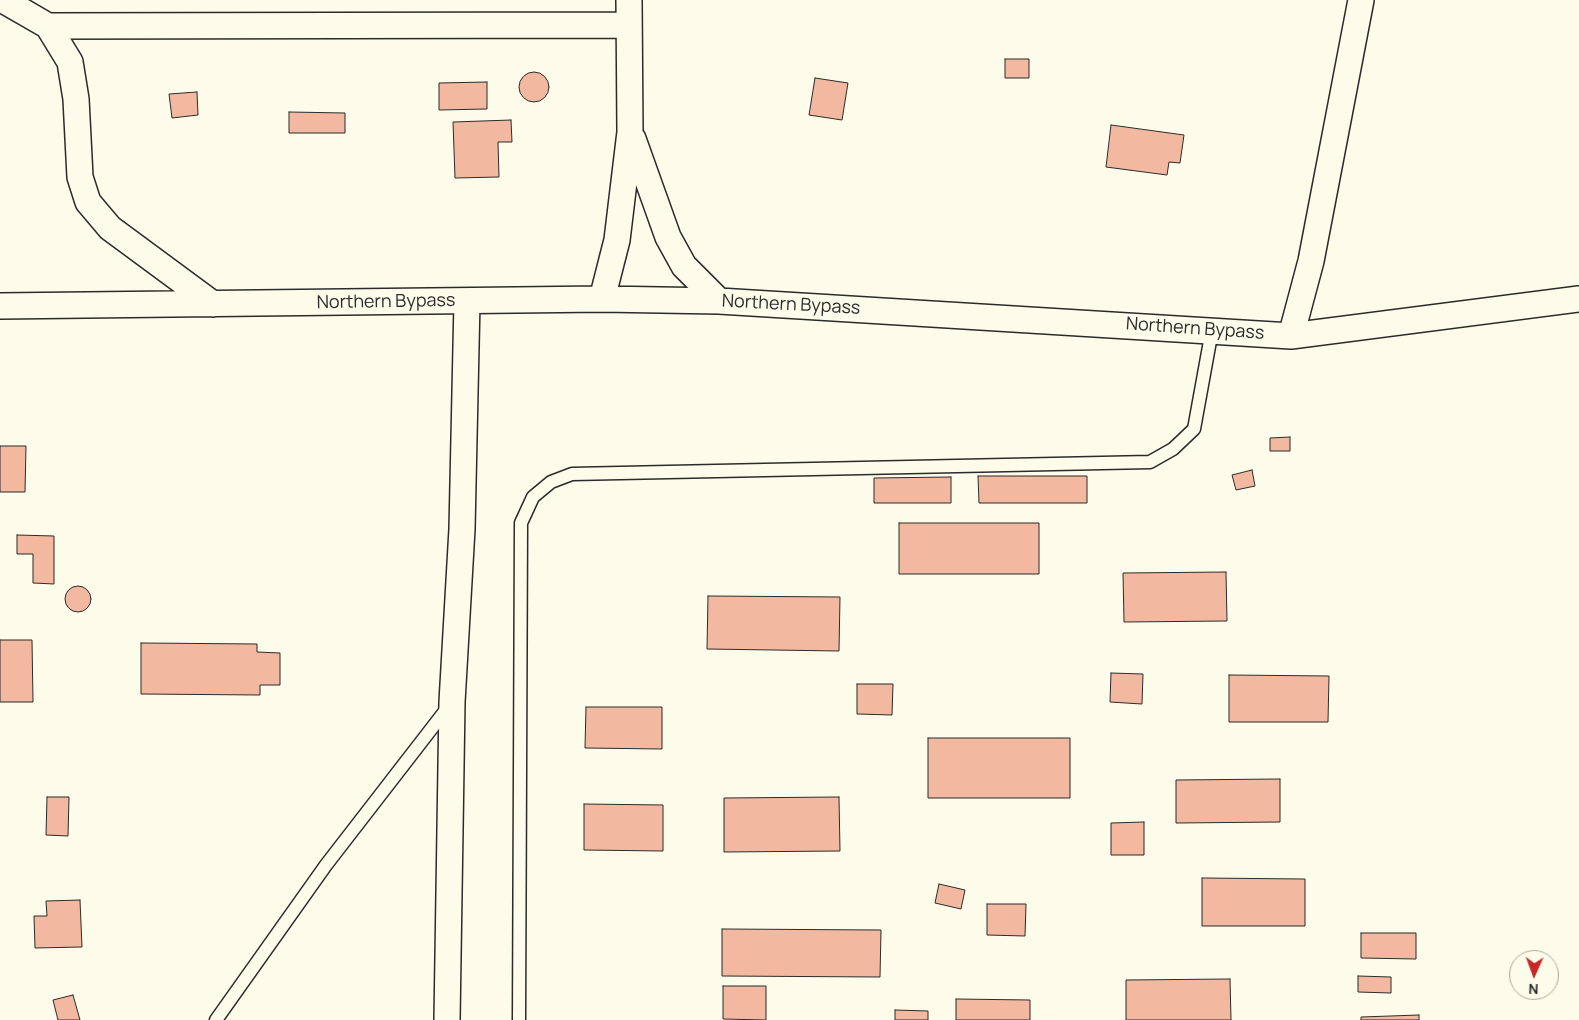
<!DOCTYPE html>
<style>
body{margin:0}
#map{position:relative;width:1579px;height:1020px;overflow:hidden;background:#fdfbea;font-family:Manrope,sans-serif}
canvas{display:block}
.north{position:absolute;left:1509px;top:950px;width:50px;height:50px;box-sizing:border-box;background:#fdfbea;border:1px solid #a9a89e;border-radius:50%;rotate:182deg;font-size:14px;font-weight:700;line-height:20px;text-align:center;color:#2b2b2b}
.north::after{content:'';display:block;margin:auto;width:18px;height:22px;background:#c62828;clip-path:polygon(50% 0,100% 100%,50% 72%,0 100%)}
</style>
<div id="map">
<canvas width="1579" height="1020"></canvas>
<div class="north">N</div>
</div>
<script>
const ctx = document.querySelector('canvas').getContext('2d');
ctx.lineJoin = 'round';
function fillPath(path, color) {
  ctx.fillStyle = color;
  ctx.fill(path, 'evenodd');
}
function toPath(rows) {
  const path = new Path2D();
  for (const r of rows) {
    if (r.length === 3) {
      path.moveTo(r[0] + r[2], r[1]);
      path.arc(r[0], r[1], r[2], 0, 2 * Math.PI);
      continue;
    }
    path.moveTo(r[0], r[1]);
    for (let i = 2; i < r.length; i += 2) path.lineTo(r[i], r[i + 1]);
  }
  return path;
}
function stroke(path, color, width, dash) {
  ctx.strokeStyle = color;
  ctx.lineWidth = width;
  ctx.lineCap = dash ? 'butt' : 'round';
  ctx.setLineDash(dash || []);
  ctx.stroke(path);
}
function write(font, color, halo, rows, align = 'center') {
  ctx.font = font + ' Manrope,sans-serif';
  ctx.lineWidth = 4;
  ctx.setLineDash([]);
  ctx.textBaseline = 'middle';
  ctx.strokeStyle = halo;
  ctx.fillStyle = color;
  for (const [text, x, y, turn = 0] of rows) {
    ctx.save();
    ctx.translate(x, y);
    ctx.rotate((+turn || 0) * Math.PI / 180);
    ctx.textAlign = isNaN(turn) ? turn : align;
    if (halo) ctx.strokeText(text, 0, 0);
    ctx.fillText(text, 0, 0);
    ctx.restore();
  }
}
const building = toPath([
 [1005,59,1029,59,1029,78,1005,78,1005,59],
 [534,87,15],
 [815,78,848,83,842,120,809,115,815,78],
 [487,82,487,109,439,110,439,83,487,82],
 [197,92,198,115,172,118,169,94,197,92],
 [289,112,345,113,345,133,289,133,289,112],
 [511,120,512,142,498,142,499,177,455,178,453,122,511,120],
 [1111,125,1184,135,1180,163,1169,162,1167,175,1106,167,1111,125],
 [1290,437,1290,451,1270,451,1270,438,1290,437],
 [0,446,26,446,25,492,0,492,0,446],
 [1252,470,1255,486,1236,490,1232,475,1252,470],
 [978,476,1087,476,1087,503,979,503,978,476],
 [951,477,951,503,874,503,874,478,951,477],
 [899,523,1039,523,1039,574,899,574,899,523],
 [17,535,54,536,54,584,33,583,33,554,17,554,17,535],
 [1226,572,1227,621,1124,622,1123,573,1226,572],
 [78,599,13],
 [708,596,840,597,839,651,707,649,708,596],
 [0,640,32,640,33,702,0,702,0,640],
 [141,643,257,644,257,652,280,653,280,685,260,685,260,695,141,694,141,643],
 [1111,673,1143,674,1142,704,1110,702,1111,673],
 [1229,675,1329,676,1328,722,1229,722,1229,675],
 [857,684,893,684,892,715,857,714,857,684],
 [586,707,662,707,662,749,585,748,586,707],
 [928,738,1070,738,1070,798,928,798,928,738],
 [1280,779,1280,822,1176,823,1176,780,1280,779],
 [47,797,69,797,68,836,46,835,47,797],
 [839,797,840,851,724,852,724,798,839,797],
 [584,804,663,805,663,851,584,850,584,804],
 [1144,822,1144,855,1111,855,1111,823,1144,822],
 [1202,878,1305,879,1305,926,1202,926,1202,878],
 [939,884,965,890,961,909,935,903,939,884],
 [80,900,82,947,35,948,34,916,47,916,46,901,80,900],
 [987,904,1026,904,1025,936,987,935,987,904],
 [722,929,881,930,880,977,722,976,722,929],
 [1361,933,1416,933,1416,959,1361,958,1361,933],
 [1358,976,1391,977,1391,993,1358,992,1358,976],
 [1230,979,1231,1020,1126,1020,1126,980,1230,979],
 [723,986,766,986,766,1020,723,1019,723,986],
 [73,995,80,1020,58,1020,53,1000,73,995],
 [956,999,1030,1000,1030,1020,956,1020,956,999],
 [895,1010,928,1011,928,1020,895,1020,895,1010],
 [1419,1015,1419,1020,1361,1020,1361,1017,1419,1015]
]);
const lane = toPath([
 [216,1020,326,865,449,706],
 [519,1020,521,523,533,497,551,482,572,474,1150,462,1173,449,1194,429,1212,330]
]);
const street = toPath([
 [3,0,48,26,70,62,76,99,80,177,88,202,110,228,213,304],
 [48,26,629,25],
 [633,139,668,237,684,266,719,301],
 [602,299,617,240,630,132,629,0],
 [0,306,602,299,719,301,1291,336,1579,299],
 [1291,336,1311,261,1361,0],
 [447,1020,452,702,462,529,467,301]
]);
const streetNames = [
 ["Northern Bypass",386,302,-1],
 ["Northern Bypass",791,305,3],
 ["Northern Bypass",1195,329,4]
];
fillPath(building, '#f2b8a0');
stroke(building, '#2b2b2b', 1);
stroke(lane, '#2b2b2b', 15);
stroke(street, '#2b2b2b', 28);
stroke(lane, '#fdfbea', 12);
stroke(street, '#fdfbea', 25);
write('18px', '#2b2b2b', '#fdfbea', streetNames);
</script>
